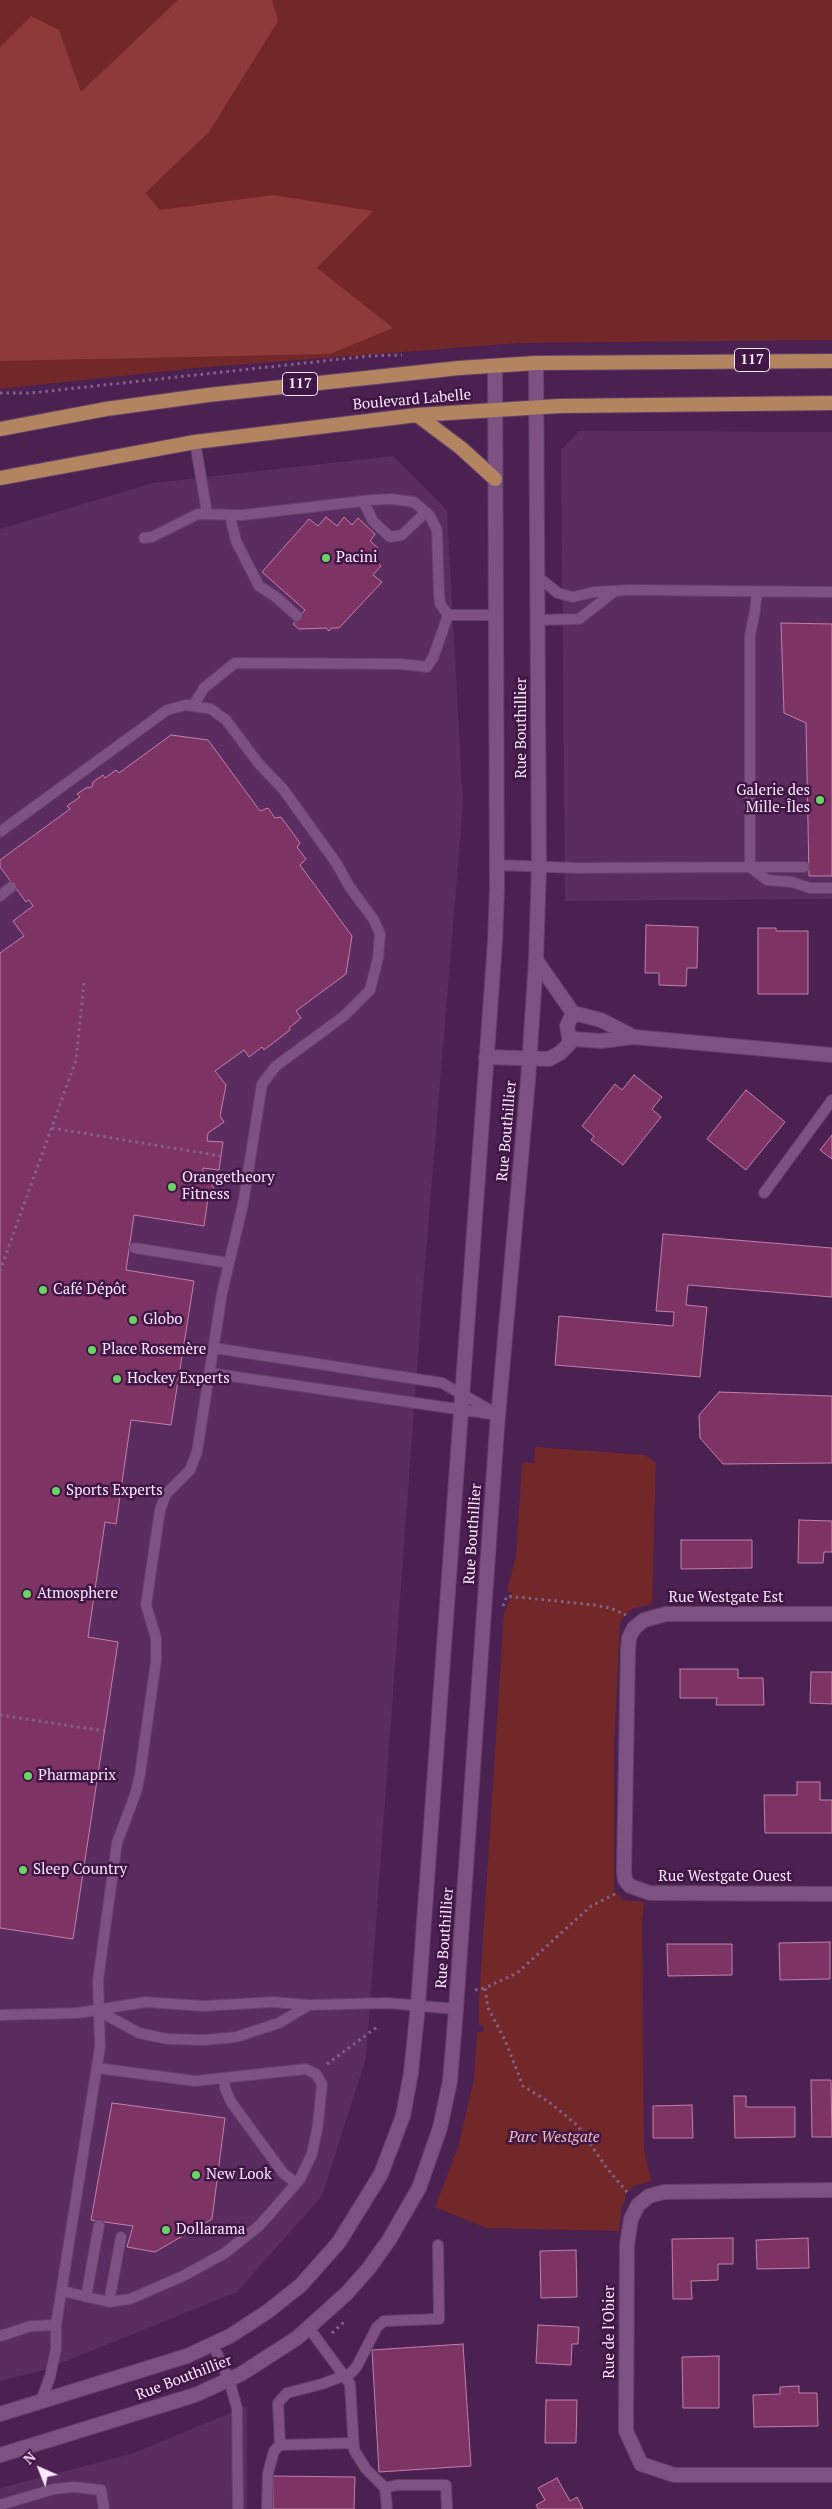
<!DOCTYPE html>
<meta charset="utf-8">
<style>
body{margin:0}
#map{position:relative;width:832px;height:2509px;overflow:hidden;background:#4a2150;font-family:"PT Serif",serif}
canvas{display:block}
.north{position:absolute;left:15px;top:2444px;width:50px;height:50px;-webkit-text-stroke:4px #3f1644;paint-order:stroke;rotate:316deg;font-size:14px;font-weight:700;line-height:20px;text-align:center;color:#fce7fe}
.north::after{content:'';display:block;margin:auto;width:18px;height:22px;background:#fce7fe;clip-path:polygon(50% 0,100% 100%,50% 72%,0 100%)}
</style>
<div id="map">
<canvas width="832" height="2509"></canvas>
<div class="north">N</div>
</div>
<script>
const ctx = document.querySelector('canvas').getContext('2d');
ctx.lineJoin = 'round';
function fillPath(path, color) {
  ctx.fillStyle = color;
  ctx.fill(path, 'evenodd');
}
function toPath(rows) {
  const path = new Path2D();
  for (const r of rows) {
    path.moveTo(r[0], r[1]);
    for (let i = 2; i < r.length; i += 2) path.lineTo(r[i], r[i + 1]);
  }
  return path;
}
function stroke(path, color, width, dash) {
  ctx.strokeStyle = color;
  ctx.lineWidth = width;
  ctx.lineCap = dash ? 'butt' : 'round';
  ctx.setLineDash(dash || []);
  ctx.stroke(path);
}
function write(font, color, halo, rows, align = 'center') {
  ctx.font = font + ' "PT Serif",serif';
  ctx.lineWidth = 5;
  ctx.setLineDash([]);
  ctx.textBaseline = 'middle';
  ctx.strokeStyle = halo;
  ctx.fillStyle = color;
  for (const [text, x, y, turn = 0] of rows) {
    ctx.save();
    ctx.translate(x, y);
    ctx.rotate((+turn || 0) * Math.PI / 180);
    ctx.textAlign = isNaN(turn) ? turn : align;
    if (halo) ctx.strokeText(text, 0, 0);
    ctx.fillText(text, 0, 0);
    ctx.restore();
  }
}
const built = toPath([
 [579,431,832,432,832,899,565,901,561,450],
 [393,456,447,510,463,805,424,1275,366,2058,322,2196,237,2292,44,2370,0,2381,0,529,153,483],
 [247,2406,247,2509,0,2509,0,2488,131,2454]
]);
const green = toPath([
 [0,0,832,0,832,340,519,343,196,368,0,389],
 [535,1447,645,1455,656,1463,652,1604,632,1609,620,1621,614,1751,614,1890,623,1900,644,1902,642,1922,644,2150,651,2181,634,2186,627,2192,621,2212,619,2231,486,2228,435,2207,458,2147,474,2080,477,2032,483,2032,484,2026,479,2025,479,2000,504,1613,512,1593,507,1591,516,1556,522,1463,534,1463]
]);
const forest = toPath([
 [178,0,272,0,278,21,209,132,145,193,160,210,273,195,373,211,317,268,393,328,330,354,0,361,0,47,31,16,59,30,81,92]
]);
const building = toPath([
 [326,517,337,526,344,517,352,525,358,518,375,534,370,541,378,548,371,556,381,566,373,575,382,582,339,628,331,628,329,631,326,628,299,629,293,624,305,610,262,572,309,519,318,526,326,517],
 [781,623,832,624,832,876,809,876,806,723,784,713,781,623],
 [171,735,208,740,260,811,268,808,275,818,281,817,300,843,297,847,306,859,300,865,352,936,346,974,296,1011,301,1018,289,1028,290,1030,264,1050,262,1047,249,1057,244,1050,215,1071,226,1085,220,1116,224,1122,208,1133,207,1141,223,1142,219,1170,203,1168,203,1173,214,1188,209,1191,204,1226,134,1215,126,1270,194,1281,171,1425,131,1420,116,1524,105,1522,88,1637,118,1642,73,1939,0,1928,0,953,24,936,13,921,33,906,29,900,26,902,0,867,0,860,70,809,67,806,80,797,77,794,86,788,92,787,93,782,103,775,105,778,116,770,119,773,171,735],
 [646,925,698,927,697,968,687,968,686,986,659,985,659,973,645,973,646,925],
 [758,928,776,928,776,931,808,931,808,994,758,994,758,928],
 [634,1075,662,1097,652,1109,661,1117,623,1165,591,1140,594,1136,582,1126,615,1084,622,1090,634,1075],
 [746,1090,785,1122,746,1170,707,1139,746,1090],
 [832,1135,832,1159,820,1150,832,1135],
 [663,1234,832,1248,832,1297,688,1285,686,1305,707,1307,700,1377,555,1365,559,1316,673,1326,674,1312,656,1311,663,1234],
 [719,1392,832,1396,832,1463,723,1464,700,1438,699,1415,719,1392],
 [799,1520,832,1521,832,1552,824,1552,823,1563,798,1563,799,1520],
 [681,1540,752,1540,752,1568,681,1569,681,1540],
 [680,1669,738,1669,738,1678,763,1678,764,1705,716,1705,717,1698,680,1698,680,1669],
 [811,1672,832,1672,832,1704,810,1703,811,1672],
 [797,1782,820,1782,820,1800,832,1800,832,1833,765,1833,764,1795,797,1795,797,1782],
 [830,1942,830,1979,780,1980,779,1943,830,1942],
 [667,1944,732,1944,732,1975,668,1976,667,1944],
 [811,2080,831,2080,832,2137,812,2137,811,2080],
 [734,2096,746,2096,746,2107,795,2107,795,2137,735,2138,734,2096],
 [112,2103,225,2118,212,2219,155,2252,127,2247,133,2226,91,2220,112,2103],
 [692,2105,693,2138,653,2138,653,2106,692,2105],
 [733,2238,733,2264,718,2264,718,2280,691,2281,692,2299,673,2299,672,2239,733,2238],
 [808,2238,809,2268,757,2269,756,2240,808,2238],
 [576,2250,577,2297,541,2298,540,2251,576,2250],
 [538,2325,579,2327,578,2344,572,2344,571,2365,536,2363,538,2325],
 [463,2344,471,2466,379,2472,372,2350,463,2344],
 [719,2356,719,2408,683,2408,682,2357,719,2356],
 [799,2386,799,2393,817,2393,818,2426,754,2427,753,2395,780,2394,780,2387,799,2386],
 [546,2400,577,2400,576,2443,545,2443,546,2400],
 [273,2476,355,2477,354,2509,273,2509,273,2476],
 [557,2478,570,2501,577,2497,583,2509,538,2509,536,2505,545,2500,538,2488,557,2478]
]);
const path = toPath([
 [0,393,31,393,369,356,402,355],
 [52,1128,221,1156],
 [0,1271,76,1060,84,983],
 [503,1606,507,1596,595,1605,610,1608,626,1615],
 [0,1715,104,1731],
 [615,1894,591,1906,517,1973,485,1988,488,2008,505,2040,523,2086,549,2102,578,2126,606,2167,627,2192],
 [475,1990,485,1988],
 [327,2064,377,2027],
 [332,2333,345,2321]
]);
const service = toPath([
 [195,442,207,513],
 [363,501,373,521,390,537,402,535,426,512],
 [230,516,236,541,259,586,276,597,297,616],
 [144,538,152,537,198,514,243,515,371,500,391,499,414,502,430,516,437,530,439,594,440,604,448,615],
 [538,577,558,593,573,597,594,592,630,590,832,592],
 [538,620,579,619,615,591],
 [193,706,204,688,235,663,400,664,427,667,433,658,448,615,497,615],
 [0,832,167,710,186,705,211,709,226,720,259,764,283,789,337,864,349,886,374,920,380,934,378,958,370,990,344,1016,276,1066,262,1084,243,1204,222,1293,197,1452,190,1470,166,1494,160,1510,146,1605,156,1638,156,1661,140,1774,136,1792,117,1843,98,1980,100,2047,56,2325,56,2349,50,2377,40,2403],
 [496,865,577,868,750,867,750,635,755,611,757,591],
 [750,867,767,880,792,882,810,888,832,888],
 [750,867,804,867],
 [0,896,11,887],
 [764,1193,832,1100],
 [135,1248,229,1263],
 [214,1348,442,1383,499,1415],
 [210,1373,491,1414],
 [99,2011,139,2033,167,2039,205,2040,236,2037,279,2023,309,2005],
 [0,2015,78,2013,145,2002,203,2006,273,2002,309,2005,388,2003,456,2009],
 [225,2078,225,2088,231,2102,283,2173,296,2183],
 [62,2291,109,2302,130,2299,183,2276,225,2253,260,2225,300,2179,312,2154,318,2124,322,2084,316,2074,306,2069,195,2081,97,2068],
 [86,2297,99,2225],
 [109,2302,121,2237],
 [309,2328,350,2384,354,2450,366,2469,385,2488,387,2509],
 [0,2336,31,2326,56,2325],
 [213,2345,229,2380,237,2408,238,2509],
 [353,2443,280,2445,278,2403,287,2393,322,2384,351,2373,357,2366,377,2327,384,2321,439,2319,438,2245],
 [385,2488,397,2485,446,2485,447,2509],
 [0,2505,54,2489,74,2487,101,2490,104,2509],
 [267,2509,268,2473,274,2451,280,2445]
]);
const minor = toPath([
 [536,960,573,1013,601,1020,634,1037],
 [570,1042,567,1026,573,1013],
 [486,1057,549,1059,560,1053,574,1039,601,1041,634,1037,832,1055],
 [832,1614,666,1614,644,1620,634,1628,629,1638,628,1650,624,1872,625,1880,630,1886,650,1893,832,1894],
 [832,2190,664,2192,649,2196,638,2205,631,2219,627,2245,626,2431,641,2464,674,2475,832,2475]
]);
const tertiary = toPath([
 [0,2414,187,2356,230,2336,267,2312,301,2285,339,2242,381,2174,403,2116,411,2073,418,2005,495,942,497,889,495,366],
 [0,2455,195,2395,241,2374,297,2338,347,2293,369,2268,389,2240,419,2188,440,2128,450,2081,456,2009,497,1428,528,1080,536,960,539,866,536,363]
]);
const primary = toPath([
 [417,415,461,448,495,479],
 [0,429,106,409,208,395,459,368,536,363,832,361],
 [0,478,195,442,417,415,559,406,832,403]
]);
const markers = [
 [326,558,5,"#69d464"],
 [820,800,5,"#69d464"],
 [172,1187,5,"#69d464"],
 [43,1290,5,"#69d464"],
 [133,1320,5,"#69d464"],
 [92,1350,5,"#69d464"],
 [117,1379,5,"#69d464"],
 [56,1491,5,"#69d464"],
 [27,1594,5,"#69d464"],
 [28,1776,5,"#69d464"],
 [23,1870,5,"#69d464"],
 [196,2175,5,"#69d464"],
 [166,2230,5,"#69d464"]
];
const shields = [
 [752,360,35],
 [300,384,35]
];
const shieldNames = [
 ["117",752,360],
 ["117",300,384]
];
const streetNames = [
 ["Boulevard Labelle",412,400,-5],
 ["Rue Bouthillier",522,728,-90],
 ["Rue Bouthillier",507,1131,-85],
 ["Rue Bouthillier",473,1534,-86],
 ["Rue Westgate Est",726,1598],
 ["Rue Westgate Ouest",725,1877],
 ["Rue Bouthillier",445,1938,-86],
 ["Rue de l'Obier",610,2332,-90],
 ["Rue Bouthillier",184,2378,-21]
];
const poiNames = [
 ["Pacini",336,558],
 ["Galerie des",810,791,"right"],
 ["Mille-Îles",810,808,"right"],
 ["Orangetheory",182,1178],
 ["Fitness",182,1195],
 ["Café Dépôt",53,1290],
 ["Globo",143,1320],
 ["Place Rosemère",102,1350],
 ["Hockey Experts",127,1379],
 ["Sports Experts",66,1491],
 ["Atmosphere",37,1594],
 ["Pharmaprix",38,1776],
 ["Sleep Country",33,1870],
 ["New Look",206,2175],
 ["Dollarama",176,2230]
];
const parkNames = [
 ["Parc Westgate",554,2138]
];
fillPath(built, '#5a2c60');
fillPath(green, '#722728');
fillPath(forest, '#8f3a3a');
fillPath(building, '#7d3464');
stroke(building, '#c181a7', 1);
stroke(service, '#644069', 12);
stroke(minor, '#644069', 16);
stroke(tertiary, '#644069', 16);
stroke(primary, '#644069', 16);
stroke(path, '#836188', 3, [2.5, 4]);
stroke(service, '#7e5183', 10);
stroke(minor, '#7e5183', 14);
stroke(tertiary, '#7e5183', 14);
stroke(primary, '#b2845f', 14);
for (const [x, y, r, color] of markers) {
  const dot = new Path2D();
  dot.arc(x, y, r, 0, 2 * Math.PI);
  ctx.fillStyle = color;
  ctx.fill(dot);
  stroke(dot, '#3f1644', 2);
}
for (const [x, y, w] of shields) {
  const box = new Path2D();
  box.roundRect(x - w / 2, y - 11.5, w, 23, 4);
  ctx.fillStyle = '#3f1644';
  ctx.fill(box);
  stroke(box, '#fce7fe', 1);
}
write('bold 14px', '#fce7fe', null, shieldNames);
write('15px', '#fce7fe', '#3f1644', streetNames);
write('15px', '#fce7fe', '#3f1644', poiNames, 'left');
write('italic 15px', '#f0bdba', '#3f1644', parkNames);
</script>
